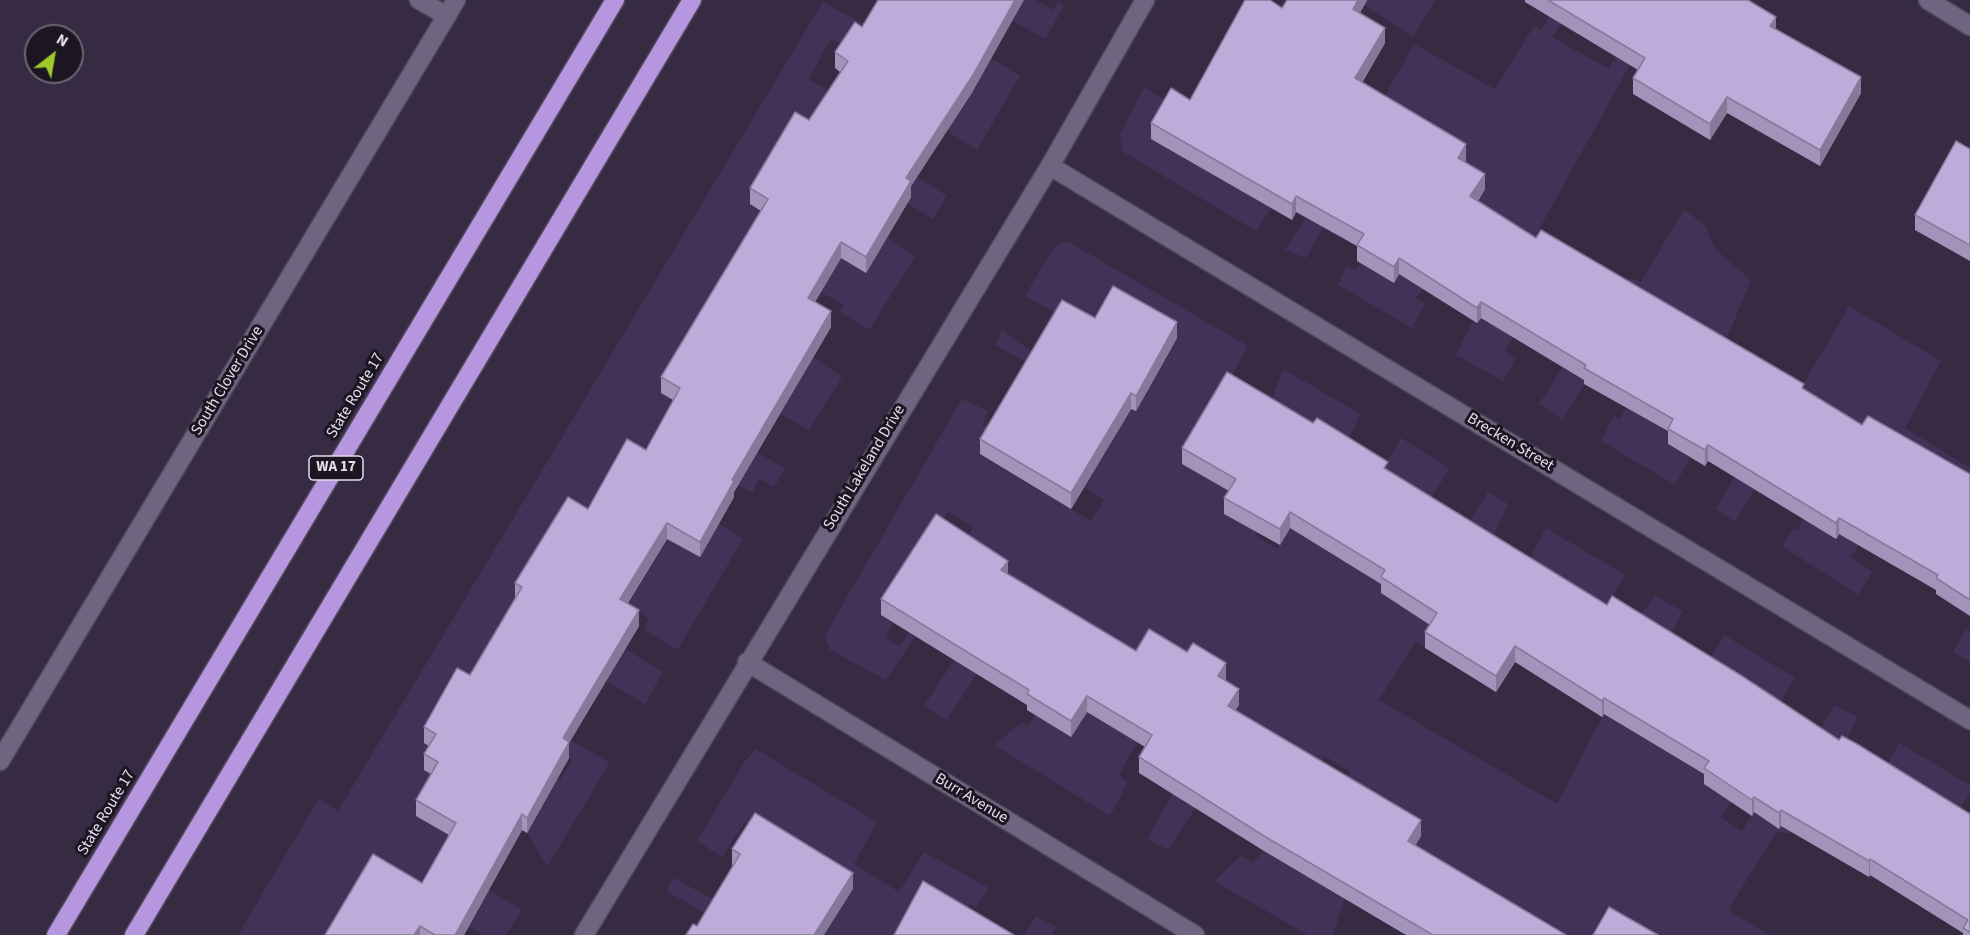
<!DOCTYPE html>
<style>
body{margin:0}
#map{position:relative;width:1970px;height:935px;overflow:hidden;background:#362b43;font-family:"Source Sans 3",sans-serif}
canvas{display:block}
.north{position:absolute;left:24px;top:24px;width:60px;height:60px;box-sizing:border-box;background:#1b1621;border:2px solid #6b6673;border-radius:50%;rotate:31deg;font-size:16px;font-weight:700;line-height:24px;text-align:center;color:#e4deed}
.north::after{content:'';display:block;margin:auto;width:21px;height:27px;background:#a0c92b;clip-path:polygon(50% 0,100% 100%,50% 72%,0 100%)}
</style>
<div id="map">
<canvas width="1970" height="935"></canvas>
<div class="north">N</div>
</div>
<script>
const ctx = document.querySelector('canvas').getContext('2d');
ctx.lineJoin = 'round';
function fillPath(path, color) {
  ctx.fillStyle = color;
  ctx.fill(path, 'evenodd');
}
function toPath(rows) {
  const path = new Path2D();
  for (const r of rows) {
    path.moveTo(r[0], r[1]);
    for (let i = 2; i < r.length; i += 2) path.lineTo(r[i], r[i + 1]);
  }
  return path;
}
function stroke(path, color, width, dash) {
  ctx.strokeStyle = color;
  ctx.lineWidth = width;
  ctx.lineCap = dash ? 'butt' : 'round';
  ctx.setLineDash(dash || []);
  ctx.stroke(path);
}
function write(font, color, halo, rows, align = 'center') {
  ctx.font = font + ' "Source Sans 3",sans-serif';
  ctx.lineWidth = 6;
  ctx.setLineDash([]);
  ctx.textBaseline = 'middle';
  ctx.strokeStyle = halo;
  ctx.fillStyle = color;
  for (const [text, x, y, turn = 0] of rows) {
    ctx.save();
    ctx.translate(x, y);
    ctx.rotate((+turn || 0) * Math.PI / 180);
    ctx.textAlign = isNaN(turn) ? turn : align;
    if (halo) ctx.strokeText(text, 0, 0);
    ctx.fillText(text, 0, 0);
    ctx.restore();
  }
}
const green = toPath([
 [1005,0,1035,0,1053,10,1058,2,1064,6,1045,39,999,13],
 [1356,0,1436,0,1413,37],
 [1560,0,1561,24,1552,37,1609,69,1616,57,1630,65,1533,240,1513,337,1505,351,1515,359,1503,381,1456,355,1473,321,1470,212,1464,178,1403,276,1423,289,1416,298,1425,304,1412,328,1338,285,1347,265,1355,270,1360,263,1394,282,1466,160,1323,227,1306,258,1285,250,1308,214,1318,215,1414,44,1495,89,1534,26,1541,30],
 [823,2,892,39,991,58,1020,76,977,150,947,131,962,107,831,38,809,79,835,95,822,116,947,196,933,219,907,203,887,237,915,257,869,330,840,312,843,304,807,285,757,234,813,357,842,377,809,430,780,414,798,384,702,326,661,393,785,469,774,487,759,478,753,493,725,478,718,523,743,539,677,650,644,630,649,619,627,604,569,513,625,649,663,672,645,704,561,654,442,710,560,780,572,760,562,754,571,740,610,763,547,866,527,833,544,802,436,750,438,777,456,839,477,882,522,910,506,935,483,935,373,870,335,935,238,935,319,799,338,811],
 [1144,87,1171,104,1271,208,1256,231,1122,151,1120,134],
 [1684,210,1704,224,1715,249,1751,280,1721,352,1668,445,1690,458,1675,485,1601,441,1614,416,1620,419,1644,375,1584,384,1563,420,1539,404,1563,367,1572,373,1630,278,1641,282],
 [1067,241,1248,346,1183,464,1235,495,1225,514,1245,526,1267,411,1283,369,1360,414,1344,450,1316,434,1255,535,1277,549,1290,528,1339,558,1380,473,1401,438,1450,468,1425,508,1396,568,1381,593,1400,606,1458,541,1488,492,1508,504,1488,548,1425,648,1416,641,1379,700,1557,804,1602,717,1628,676,1634,625,1655,595,1683,612,1619,723,1697,770,1704,669,1724,635,1795,678,1774,713,1705,784,1731,802,1721,817,1742,831,1754,812,1779,829,1814,739,1835,705,1857,717,1842,752,1794,833,1776,832,1728,910,1769,935,1538,935,1345,898,1333,935,1308,935,1214,881,1241,856,1253,862,1264,851,1292,868,1350,772,1325,756,1314,773,1220,770,1168,850,1147,839,1173,793,1225,679,1103,722,1137,742,1119,775,1128,782,1110,816,994,745,1021,723,1029,726,1035,715,1071,737,1000,638,947,720,924,706,1008,577,961,546,973,527,948,512,881,615,893,624,885,638,899,647,909,632,915,637,886,680,830,650,825,635,962,399,988,411,983,424,994,432,980,455,1091,521,1104,500,1084,487,1114,437,1054,377,995,345,1002,330,1039,357,1095,334,1025,296,1054,247],
 [1849,306,1941,361,1905,428,1970,468,1970,480,1878,513,1851,557,1872,572,1858,595,1782,546,1793,528,1797,530,1803,519,1836,539,1899,436,1755,488,1735,522,1715,509,1742,466,1797,395],
 [1546,528,1625,575,1596,625,1523,571],
 [1966,629,1970,631,1970,662,1953,652],
 [1899,743,1970,785,1970,793,1954,818,1870,797],
 [756,749,877,822,854,864,899,892,924,852,989,888,976,907,970,904,961,918,902,935,824,935,852,889,745,822,722,857,697,841,746,760],
 [673,878,721,903,744,935,666,891],
 [1036,916,1056,927,1051,935,1024,935]
]);
const minor = toPath([
 [419,0,447,16],
 [1928,0,1970,26],
 [1050,166,1970,720],
 [747,662,1195,935],
 [0,761,456,0],
 [584,935,1050,166,1145,0]
]);
const highway = toPath([
 [56,935,615,0],
 [134,935,692,0]
]);
const wall = toPath([
 [1287,0,1367,0,1360,13,1385,43,1362,83,1466,160,1465,162,1485,189,1478,201,1536,238,1804,389,1862,425,1970,474,1970,616,1936,594,1936,590,1839,534,1836,539,1708,461,1705,466,1668,444,1668,431,1584,384,1584,380,1481,318,1477,323,1399,274,1394,283,1357,261,1357,246,1296,212,1292,220,1151,139,1151,123,1190,100,1282,8],
 [1525,0,1748,0,1776,29,1861,93,1820,166,1727,113,1710,140,1633,94,1633,78,1638,70,1525,2],
 [835,52,973,91,911,186,911,197,866,273,841,258,815,302,831,327,734,492,734,497,700,557,667,539,628,603,639,626,569,743,569,758,527,833,522,830,464,935,325,935,422,883,449,835,416,816,416,800,431,774,424,770,424,754,429,746,424,743,424,727,470,675,515,599,515,583,646,450,673,400,661,393,661,377,761,211,750,204,750,188,809,120,840,72,835,68],
 [1970,149,1970,261,1915,230,1915,215],
 [1095,318,1177,338,1136,411,1131,409,1071,509,980,454,980,439],
 [1182,448,1388,470,1607,605,1839,740,1970,814,1970,935,1963,935,1963,933,1870,875,1869,877,1781,826,1779,829,1754,812,1752,816,1704,784,1704,774,1604,714,1602,717,1515,662,1496,692,1425,648,1425,632,1430,625,1381,593,1381,584,1290,528,1280,545,1224,514,1224,498,1229,491,1182,464],
 [1008,574,1136,651,1226,679,1225,681,1239,705,1235,710,1421,836,1415,846,1566,935,1406,935,1264,851,1139,773,1139,757,1145,747,1087,712,1071,737,1027,710,1027,705,881,615,881,599],
 [732,849,853,889,697,926,733,866,732,865]
]);
const shadedWall = toPath([
 [1015,0,1024,0,973,91,911,186,911,197,866,273,866,257,906,178],
 [1358,0,1367,0,1353,25,1353,9],
 [1776,17,1776,32,1770,26],
 [1385,28,1385,43,1355,94,1355,78],
 [1861,77,1861,93,1820,166,1820,150],
 [1727,97,1727,113,1710,140,1710,124],
 [1466,144,1466,160,1458,174,1458,158],
 [1485,174,1485,189,1470,212,1470,196],
 [1296,196,1296,212,1292,220,1292,204],
 [841,242,841,258,808,313,808,298],
 [1399,258,1399,274,1394,283,1394,267],
 [1481,302,1481,318,1477,323,1477,308],
 [831,311,831,327,734,492,734,497,700,557,700,542,732,480],
 [1177,322,1177,338,1136,411,1136,396],
 [1131,393,1131,409,1071,509,1071,493],
 [1708,445,1708,461,1705,466,1705,450],
 [1290,512,1290,528,1280,545,1280,529],
 [1839,518,1839,534,1836,539,1836,523],
 [667,523,667,539,620,615,620,599],
 [1008,561,1008,577,1001,570],
 [639,610,639,626,569,743,569,758,527,833,527,818,563,738],
 [1515,646,1515,662,1496,692,1496,676],
 [1226,663,1226,679,1218,692,1218,676],
 [1239,689,1239,705,1228,722,1228,706],
 [1087,696,1087,712,1071,737,1071,721],
 [1604,698,1604,714,1602,717,1602,701],
 [1754,797,1754,812,1752,816,1752,800],
 [1781,810,1781,826,1779,829,1779,813],
 [522,814,522,830,464,935,455,935],
 [1421,820,1421,836,1408,857,1408,841],
 [1870,859,1870,875,1869,877,1869,861],
 [853,873,853,889,824,935,814,935],
 [420,926,420,935,414,935]
]);
const building = toPath([
 [878,0,1015,0,973,75,906,178,911,181,866,257,841,242,808,298,831,311,732,480,734,481,700,542,667,523,620,599,639,610,563,738,569,742,527,818,522,814,455,935,435,935,420,926,414,935,325,935,373,854,422,883,456,823,416,800,438,762,424,754,436,734,424,727,457,668,470,675,522,587,515,583,568,497,588,509,627,439,646,450,680,388,661,377,768,199,750,188,795,112,809,120,848,61,835,52,855,22,862,27,878,0],
 [1245,0,1270,0,1282,8,1287,0,1358,0,1353,9,1385,28,1355,78,1466,144,1458,158,1485,174,1470,196,1536,238,1541,230,1804,384,1802,388,1862,425,1868,416,1970,474,1970,600,1936,578,1938,575,1839,518,1836,523,1708,445,1705,450,1668,429,1673,419,1584,368,1586,365,1481,302,1477,308,1399,258,1394,267,1357,245,1364,234,1296,196,1292,204,1151,123,1171,88,1190,100,1245,0],
 [1548,0,1748,0,1776,17,1770,26,1861,77,1820,150,1727,97,1710,124,1633,78,1645,58,1548,0],
 [1956,141,1970,149,1970,245,1915,215,1956,141],
 [1113,286,1177,322,1136,396,1131,393,1071,493,980,439,1062,300,1095,318,1113,286],
 [1227,372,1313,423,1317,418,1388,462,1384,468,1607,605,1612,596,1742,676,1839,740,1842,736,1857,744,1970,814,1970,932,1963,928,1968,920,1870,859,1869,861,1781,810,1779,813,1754,797,1752,800,1704,768,1709,761,1604,698,1602,701,1515,646,1496,676,1425,632,1437,613,1381,577,1385,570,1290,512,1280,529,1224,498,1236,479,1182,448,1227,372],
 [936,514,1008,561,1001,570,1136,651,1149,629,1187,652,1193,643,1226,663,1218,676,1239,689,1228,706,1421,820,1408,841,1566,935,1433,935,1264,836,1139,757,1152,735,1087,696,1071,721,1027,694,1029,690,881,599,936,514],
 [755,813,853,873,814,935,686,935,693,924,697,926,740,854,732,849,755,813],
 [923,881,1014,935,894,935,923,881],
 [1609,907,1658,935,1593,935,1609,907]
]);
const shields = [
 [336,468,54]
];
const shieldNames = [
 ["WA 17",336,468]
];
const streetNames = [
 ["South Clover Drive",228,381,-59],
 ["State Route 17",356,396,-59],
 ["Brecken Street",1510,443,31],
 ["South Lakeland Drive",865,468,-59],
 ["Burr Avenue",971,799,31],
 ["State Route 17",107,813,-59]
];
fillPath(green, '#433258');
stroke(minor, '#51485c', 21);
stroke(highway, '#51485c', 21);
stroke(minor, '#706580', 18);
stroke(highway, '#b596df', 18);
fillPath(wall, '#a393bb');
fillPath(shadedWall, '#857899');
fillPath(building, '#beabda');
stroke(building, '#857899', 1.5);
for (const [x, y, w] of shields) {
  const box = new Path2D();
  box.roundRect(x - w / 2, y - 12, w, 24, 4.5);
  ctx.fillStyle = '#1b1621';
  ctx.fill(box);
  stroke(box, '#e4deed', 1.5);
}
write('bold 15px', '#e4deed', null, shieldNames);
write('16px', '#e4deed', '#1b1621', streetNames);
</script>
